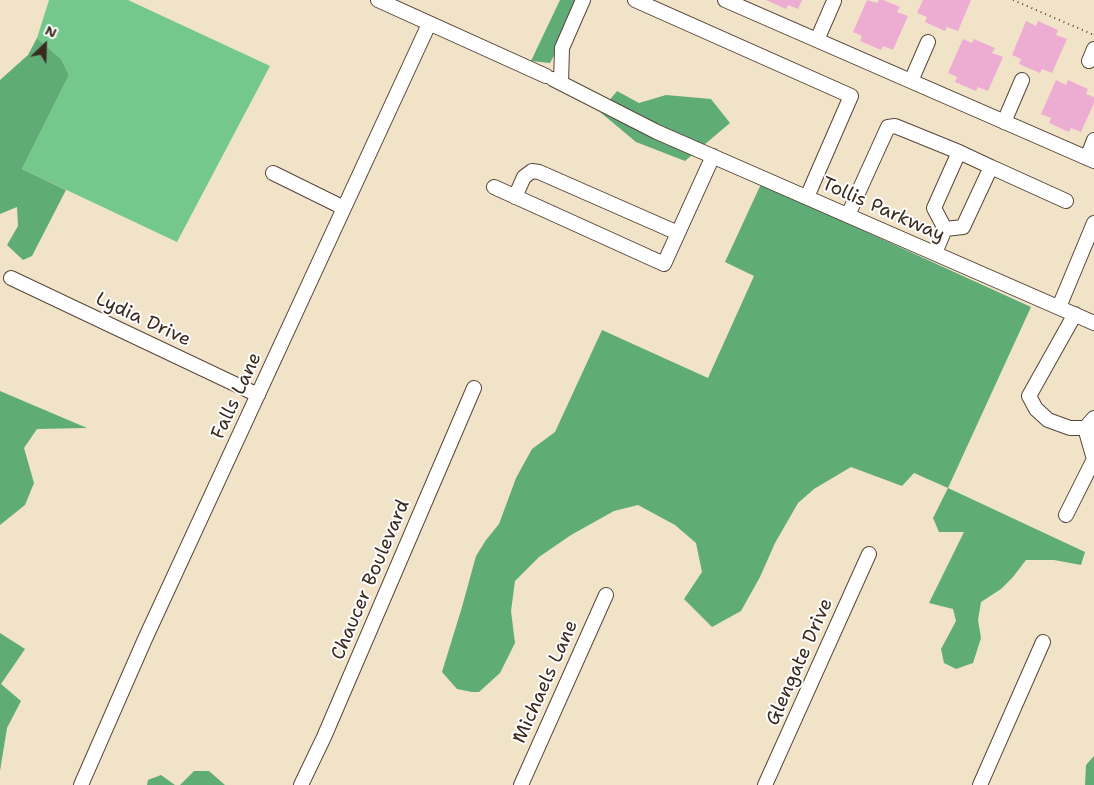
<!DOCTYPE html>
<style>
body{margin:0}
#map{position:relative;width:1094px;height:785px;overflow:hidden;background:#f1e3c8;font-family:"Shantell Sans",sans-serif}
canvas{display:block}
.north{position:absolute;left:20px;top:20px;width:50px;height:50px;-webkit-text-stroke:4px #fff;paint-order:stroke;rotate:24deg;font-size:14px;font-weight:700;line-height:20px;text-align:center;color:#3b2a1e}
.north::after{content:'';display:block;margin:auto;width:18px;height:22px;background:#3b2a1e;clip-path:polygon(50% 0,100% 100%,50% 72%,0 100%)}
</style>
<div id="map">
<canvas width="1094" height="785"></canvas>
<div class="north">N</div>
</div>
<script>
const ctx = document.querySelector('canvas').getContext('2d');
ctx.lineJoin = 'round';
function fillPath(path, color) {
  ctx.fillStyle = color;
  ctx.fill(path, 'evenodd');
}
function toPath(rows) {
  const path = new Path2D();
  for (const r of rows) {
    path.moveTo(r[0], r[1]);
    for (let i = 2; i < r.length; i += 2) path.lineTo(r[i], r[i + 1]);
  }
  return path;
}
function stroke(path, color, width, dash) {
  ctx.strokeStyle = color;
  ctx.lineWidth = width;
  ctx.lineCap = dash ? 'butt' : 'round';
  ctx.setLineDash(dash || []);
  ctx.stroke(path);
}
function write(font, color, halo, rows, align = 'center') {
  ctx.font = font + ' "Shantell Sans",sans-serif';
  ctx.lineWidth = 4;
  ctx.setLineDash([]);
  ctx.textBaseline = 'middle';
  ctx.strokeStyle = halo;
  ctx.fillStyle = color;
  for (const [text, x, y, turn = 0] of rows) {
    ctx.save();
    ctx.translate(x, y);
    ctx.rotate((+turn || 0) * Math.PI / 180);
    ctx.textAlign = isNaN(turn) ? turn : align;
    if (halo) ctx.strokeText(text, 0, 0);
    ctx.fillText(text, 0, 0);
    ctx.restore();
  }
}
const green = toPath([
 [49,0,128,0,270,66,177,242,22,169,69,75,61,59,37,38]
]);
const forest = toPath([
 [560,0,583,0,550,63,531,61],
 [37,38,61,59,69,75,22,169,66,190,32,256,23,260,7,245,18,226,17,207,0,214,0,80,28,55],
 [617,91,639,103,666,95,711,99,730,123,685,161,636,142,600,112],
 [761,184,1031,307,948,488,1085,552,1081,565,1054,560,1026,560,1013,577,1001,589,981,602,978,620,981,638,973,663,956,669,944,663,941,649,956,621,953,609,929,603,964,532,939,532,933,518,948,488,914,473,902,486,851,467,814,489,798,503,775,543,760,577,741,611,712,627,684,599,702,572,696,543,675,525,638,505,614,511,571,535,539,557,515,581,511,611,515,643,500,673,479,692,472,692,457,689,442,672,462,607,476,556,486,540,499,524,516,478,532,449,555,432,602,330,708,378,754,276,725,262],
 [0,391,87,428,37,429,24,448,34,483,25,505,0,525],
 [0,633,25,649,1,684,21,701,7,728,0,771],
 [1094,756,1094,785,1085,785,1086,765],
 [194,771,209,771,225,785,180,785],
 [161,775,175,785,147,785,148,780]
]);
const building = toPath([
 [766,0,802,0,798,9,788,5,786,9],
 [867,0,877,3,879,0,883,0,900,7,897,12,908,16,893,50,883,46,881,50,860,41,862,36,853,32],
 [923,0,971,0,958,31,947,27,945,31,925,22,927,17,917,13],
 [1026,21,1036,26,1038,21,1058,30,1056,35,1067,39,1052,73,1042,69,1040,73,1019,64,1021,59,1012,55],
 [963,39,972,43,974,39,995,48,992,53,1003,57,988,91,978,87,976,91,955,82,957,77,948,73],
 [1056,80,1066,85,1068,80,1088,89,1086,94,1094,97,1094,103,1081,132,1071,128,1069,132,1049,123,1051,118,1041,114]
]);
const path = toPath([
 [1013,0,1094,35]
]);
const minor = toPath([
 [378,0,546,76],
 [635,0,851,96,807,197],
 [725,0,1094,161],
 [817,40,834,1],
 [1089,61,1094,49],
 [553,79,657,132,1094,323],
 [911,81,928,42],
 [561,83,562,48,583,0],
 [1004,122,1022,80],
 [1087,158,1094,140],
 [991,167,1066,201],
 [273,173,344,208],
 [494,187,664,264,713,156],
 [515,197,524,177,532,171,539,172,678,233],
 [848,215,888,127,895,126,959,152],
 [935,253,945,229,963,227,991,167,959,152,934,208,945,229],
 [11,278,258,395],
 [1059,307,1094,223],
 [1075,314,1029,396,1036,409,1048,420,1070,428,1085,428,1094,432],
 [1066,515,1094,459,1085,428,1094,418],
 [81,785,145,639,429,24],
 [301,785,324,737,474,388],
 [521,785,606,595],
 [765,785,869,554],
 [980,785,1043,642]
]);
const streetNames = [
 ["Tollis Parkway",883,210,24],
 ["Lydia Drive",143,320,25],
 ["Falls Lane",237,396,-65],
 ["Chaucer Boulevard",371,580,-67],
 ["Glengate Drive",800,662,-66],
 ["Michaels Lane",546,682,-66]
];
fillPath(green, '#74c88b');
fillPath(forest, '#5fac77');
fillPath(building, '#edadd2');
stroke(minor, '#564638', 16);
stroke(path, '#564638', 2, [1, 4]);
stroke(minor, '#fff', 14);
write('19px', '#3b2a1e', '#fff', streetNames);
</script>
